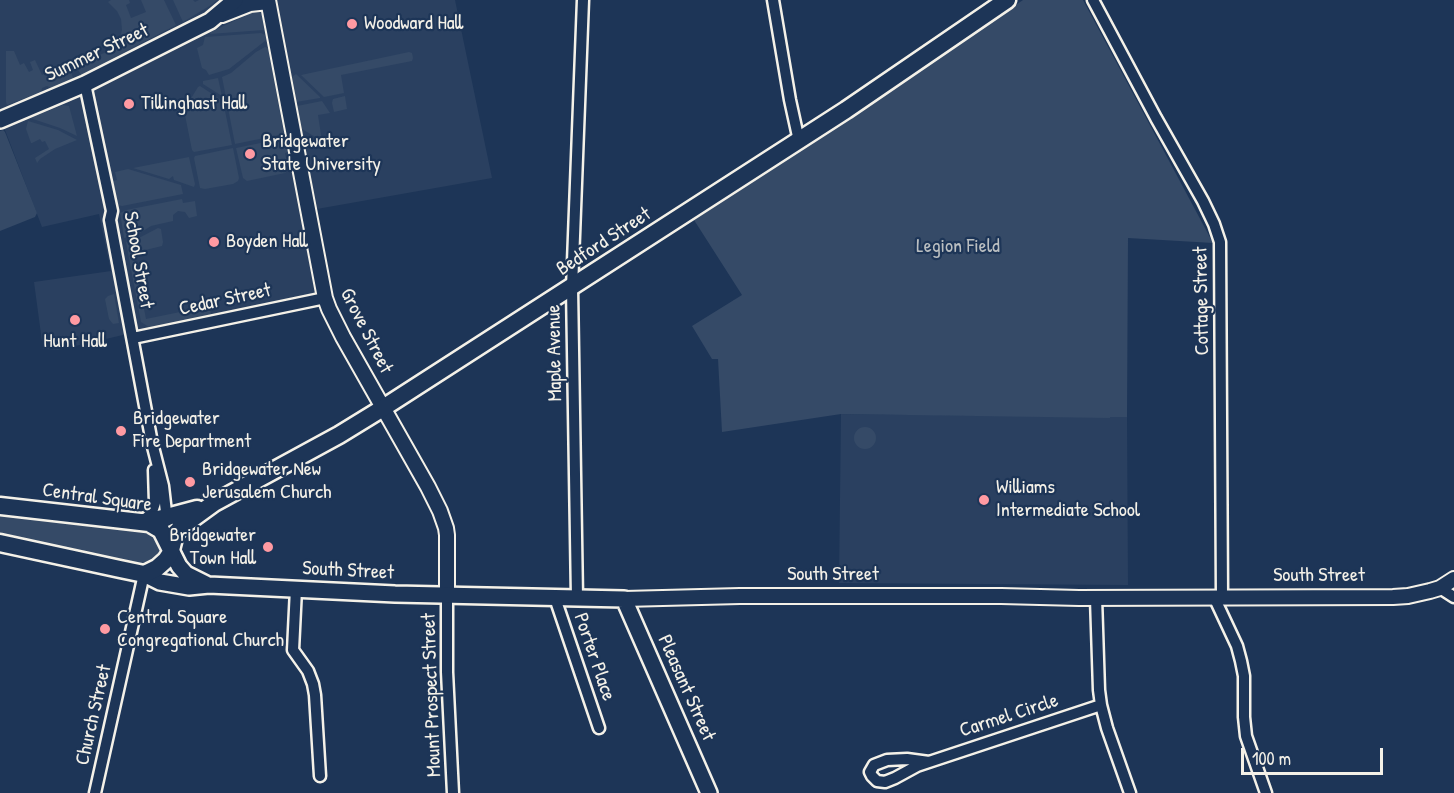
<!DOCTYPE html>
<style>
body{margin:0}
#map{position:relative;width:1454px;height:793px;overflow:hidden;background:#1d3557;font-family:"Patrick Hand",sans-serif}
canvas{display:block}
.scale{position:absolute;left:1241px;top:748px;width:142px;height:27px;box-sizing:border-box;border:3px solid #f4f1e8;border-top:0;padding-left:8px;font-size:18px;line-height:21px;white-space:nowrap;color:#f4f1e8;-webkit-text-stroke:4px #1d3557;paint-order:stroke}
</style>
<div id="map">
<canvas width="1454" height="793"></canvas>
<div class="scale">100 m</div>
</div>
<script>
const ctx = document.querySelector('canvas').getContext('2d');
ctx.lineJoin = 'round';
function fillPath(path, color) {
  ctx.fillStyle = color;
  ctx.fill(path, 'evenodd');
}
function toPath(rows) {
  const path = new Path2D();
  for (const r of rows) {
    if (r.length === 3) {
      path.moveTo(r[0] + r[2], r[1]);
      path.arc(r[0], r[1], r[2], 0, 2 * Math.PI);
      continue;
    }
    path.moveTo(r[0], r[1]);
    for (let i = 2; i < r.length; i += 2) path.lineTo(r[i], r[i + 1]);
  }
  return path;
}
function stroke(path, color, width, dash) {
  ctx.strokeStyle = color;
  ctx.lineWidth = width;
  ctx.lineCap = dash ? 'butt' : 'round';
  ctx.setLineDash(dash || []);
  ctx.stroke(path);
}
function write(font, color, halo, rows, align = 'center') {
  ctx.font = font + ' "Patrick Hand",sans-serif';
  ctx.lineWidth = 4.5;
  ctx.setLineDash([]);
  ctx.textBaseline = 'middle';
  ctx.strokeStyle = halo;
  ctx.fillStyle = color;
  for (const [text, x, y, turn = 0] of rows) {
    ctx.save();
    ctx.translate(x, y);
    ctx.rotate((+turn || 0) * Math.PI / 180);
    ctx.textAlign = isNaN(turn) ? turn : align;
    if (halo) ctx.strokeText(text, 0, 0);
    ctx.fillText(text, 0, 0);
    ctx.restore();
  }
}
const built = toPath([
 [0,0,455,0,492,178,300,212,315,293,149,329,58,350,43,349,34,282,111,271,99,214,42,227,5,130,0,126],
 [841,414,1127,417,1128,585,839,583]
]);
const green = toPath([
 [111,0,129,0,130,3,126,5,131,18,146,12,141,0,164,0,176,25,81,75,76,66,77,64,81,62,80,59,88,55,99,55,107,52,115,46,120,38,122,30,121,19,117,11,108,2],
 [173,0,193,0,195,2,199,0,217,0,211,5,183,22],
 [1023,0,1083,0,1213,243,1128,238,1127,417,1110,417,1110,418,841,414,722,432,718,359,712,359,692,326,742,295,694,220],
 [259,10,262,15,264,30,210,34,211,32,253,12],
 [261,33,265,35,266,38,265,41,229,69,209,75,206,70,202,68,197,48,203,45,205,37],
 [265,47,268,48,284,134,235,144,222,77,231,73,256,52],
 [6,51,14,51,20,65,24,63,29,72,33,70,30,62,35,60,42,75,61,65,62,68,67,66,68,69,70,68,73,78,51,88,47,86,42,88,41,92,7,105,6,102],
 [409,52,412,53,413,58,412,61,341,75,344,93,324,97,301,75],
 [296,74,320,97,320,98,296,102,292,77],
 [218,78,222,96,203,84,203,81],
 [200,86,223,101,232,145,194,152,192,150,184,110,198,87],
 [345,96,347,109,334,112,332,103,333,99],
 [322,101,330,113,318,115,322,141,302,129,297,106],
 [63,105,69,106,77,136,60,128,30,118],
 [28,121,58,130,77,140,55,149,40,159,37,163,35,158,49,149,45,141,42,142,40,139,32,143,31,143,26,129],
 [3,130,5,132,37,213,35,217,0,231,0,131],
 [285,138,288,152,285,153,286,158,288,158,291,169,285,173,247,181,243,178,236,148],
 [233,148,239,178,238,181,233,184,205,189,200,188,194,158,195,156],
 [189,157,195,184,194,187,174,180,173,176,169,179,133,168],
 [128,169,181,185,183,194,122,206,118,205,113,181,117,180,115,172],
 [182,199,183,203,195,201,197,216,189,218,185,212,178,211,173,215,173,221,151,226,135,236,124,238,120,213,126,210],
 [158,228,161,229,163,242,162,246,133,253,146,319,209,306,211,314,149,327,141,322,126,242,135,240],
 [114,294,119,323,113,324,109,319,105,299,108,296],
 [865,438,11],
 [0,514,150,531,162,543,162,553,159,560,145,566,0,537]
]);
const minor = toPath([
 [773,0,790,100,799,141],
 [1093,0,1156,118,1203,201,1214,224,1220,242,1222,597],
 [85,84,112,211,110,220,152,443,163,486,167,521],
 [133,338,325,298],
 [143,522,152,512,155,503,154,470],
 [1440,588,1454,597],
 [296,589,293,650,308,671,313,684,315,695,320,776],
 [447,595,447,672,453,793],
 [1214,597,1237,646,1241,661,1244,676,1244,717,1246,736,1266,793],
 [555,598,599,728],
 [577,598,572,288,583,0],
 [1096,598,1099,690,1101,705,1107,728,1130,793],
 [929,762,917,766,895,778,885,782,877,781,872,776,870,772,874,765,887,760,907,759,929,762,1101,705],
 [95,793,144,574]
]);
const tertiary = toPath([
 [268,0,325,298,329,309,343,337,428,487,440,511,446,528,447,535,447,595],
 [222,15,250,4,268,2],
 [624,599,740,596,1001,596,1079,598,1393,597,1408,596,1430,591,1440,588,1454,579]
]);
const secondary = toPath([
 [0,120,85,84,188,32,210,21,235,0],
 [170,548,179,566,186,574,206,584],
 [144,574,160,582,189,587,209,585,395,594,624,599,709,793]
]);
const primary = toPath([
 [0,506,149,523,161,530,170,548],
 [143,522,167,517,197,509],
 [0,543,120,569,144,574,149,572,157,568,166,560,170,554,175,534,181,527,214,503,339,435,383,408,846,110,1007,0]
]);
const markers = [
 [352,24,6,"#ff9aa2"],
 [129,104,6,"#ff9aa2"],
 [250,154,6,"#ff9aa2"],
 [214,242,6,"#ff9aa2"],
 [75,320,6,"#ff9aa2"],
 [121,431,6,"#ff9aa2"],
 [190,482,6,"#ff9aa2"],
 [984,500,6,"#ff9aa2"],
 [268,547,6,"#ff9aa2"],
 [105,629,6,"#ff9aa2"]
];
const poiNames = [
 ["Woodward Hall",364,24],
 ["Tillinghast Hall",141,104],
 ["Bridgewater",262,142],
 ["State University",262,165],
 ["Boyden Hall",226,242],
 ["Hunt Hall",75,342,"center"],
 ["Bridgewater",133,419],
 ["Fire Department",133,442],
 ["Bridgewater New",202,470],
 ["Jerusalem Church",202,493],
 ["Williams",996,488],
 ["Intermediate School",996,511],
 ["Bridgewater",256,536,"right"],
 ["Town Hall",256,559,"right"],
 ["Central Square",117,618],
 ["Congregational Church",117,641]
];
const streetNames = [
 ["Summer Street",97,53,-25],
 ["Bedford Street",604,242,-33],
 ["School Street",138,260,80],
 ["Cedar Street",225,300,-12],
 ["Cottage Street",1202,301,-91],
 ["Grove Street",366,331,63],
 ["Maple Avenue",555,353,-91],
 ["Central Square",97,498,8],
 ["South Street",348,571,3],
 ["South Street",833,575],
 ["South Street",1319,576],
 ["Porter Place",594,657,71],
 ["Pleasant Street",686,688,66],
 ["Mount Prospect Street",432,695,-92],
 ["Church Street",94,715,-77],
 ["Carmel Circle",1009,716,-18]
];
const parkNames = [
 ["Legion Field",958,247]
];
fillPath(built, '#2a4060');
fillPath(green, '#354a67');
stroke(minor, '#f4f1e8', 15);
stroke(tertiary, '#f4f1e8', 18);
stroke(secondary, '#f4f1e8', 20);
stroke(primary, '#f4f1e8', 21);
stroke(minor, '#1d3557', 10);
stroke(tertiary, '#1d3557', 14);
stroke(secondary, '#1d3557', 15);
stroke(primary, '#1d3557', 16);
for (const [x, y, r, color] of markers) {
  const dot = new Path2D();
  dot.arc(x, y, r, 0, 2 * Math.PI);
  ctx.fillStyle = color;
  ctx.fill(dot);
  stroke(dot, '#1d3557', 2);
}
write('20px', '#f4f1e8', '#1d3557', poiNames, 'left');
write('20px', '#f4f1e8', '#1d3557', streetNames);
write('20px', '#bbbfc1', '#1d3557', parkNames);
</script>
